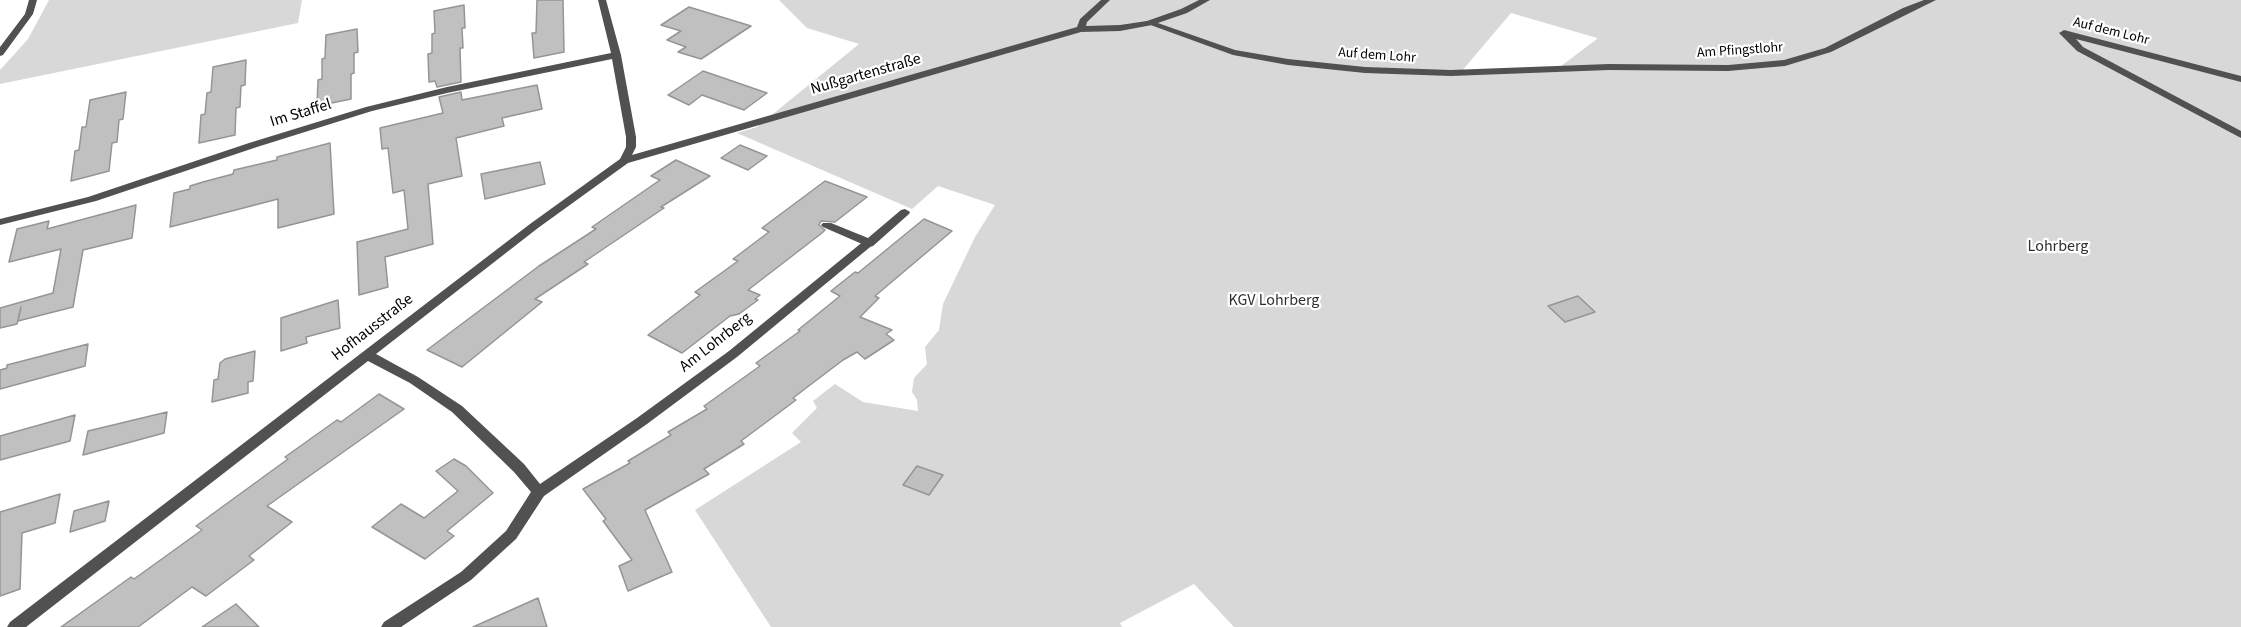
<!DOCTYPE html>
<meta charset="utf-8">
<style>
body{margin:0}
canvas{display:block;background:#fff}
</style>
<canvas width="2241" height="627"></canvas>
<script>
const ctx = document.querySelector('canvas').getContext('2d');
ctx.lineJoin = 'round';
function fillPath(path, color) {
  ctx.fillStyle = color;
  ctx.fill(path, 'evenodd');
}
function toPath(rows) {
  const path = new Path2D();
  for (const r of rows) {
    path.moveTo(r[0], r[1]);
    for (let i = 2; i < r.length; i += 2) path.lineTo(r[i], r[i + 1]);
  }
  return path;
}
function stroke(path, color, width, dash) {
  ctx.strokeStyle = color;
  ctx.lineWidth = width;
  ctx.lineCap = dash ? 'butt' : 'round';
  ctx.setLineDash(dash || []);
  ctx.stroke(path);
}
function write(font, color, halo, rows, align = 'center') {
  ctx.font = font + ' "Source Sans 3",sans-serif';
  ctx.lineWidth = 4.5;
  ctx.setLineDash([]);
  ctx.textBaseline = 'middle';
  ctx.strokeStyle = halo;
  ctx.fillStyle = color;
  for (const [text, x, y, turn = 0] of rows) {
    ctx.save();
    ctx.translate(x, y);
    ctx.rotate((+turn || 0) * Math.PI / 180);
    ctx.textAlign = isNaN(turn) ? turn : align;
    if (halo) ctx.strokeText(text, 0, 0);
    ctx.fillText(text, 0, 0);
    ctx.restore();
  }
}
const green = toPath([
 [49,0,302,0,298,23,0,84,0,70,28,39],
 [779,0,2241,0,2241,137,2239,137,2241,139,2241,627,1234,627,1194,584,1120,623,1122,627,771,627,695,510,801,442,792,433,817,408,813,401,835,384,863,402,918,411,917,400,912,392,914,378,927,364,925,347,939,330,943,304,975,237,995,205,938,186,912,209,737,133,757,127,859,44,807,28],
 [1511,13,1597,38,1597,39,1557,69,1461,72]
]);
const building = toPath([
 [537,0,563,0,564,52,534,58,532,33,536,33,537,0],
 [464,5,465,28,462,28,463,48,460,48,461,82,437,87,435,81,429,82,428,54,432,53,432,34,435,33,434,11,464,5],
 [689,7,751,26,701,59,678,52,686,47,667,40,681,31,661,25,689,7],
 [357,29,358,52,354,53,354,73,351,74,351,99,317,106,318,80,322,79,322,59,325,58,326,35,357,29],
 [246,60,245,85,241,86,240,107,236,108,235,135,199,143,201,115,205,114,207,93,211,92,213,67,246,60],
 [703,71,767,93,744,110,702,95,689,105,668,95,703,71],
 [537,85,542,109,502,118,504,126,456,138,462,176,428,184,433,244,385,257,388,287,359,295,357,242,408,229,404,190,393,193,388,148,382,149,380,128,443,113,439,97,461,92,462,100,537,85],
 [126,92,123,119,119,120,117,142,112,143,109,171,71,181,75,151,79,150,82,127,86,127,90,100,126,92],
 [330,143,334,214,278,228,278,199,170,227,174,193,190,189,190,186,203,182,233,174,234,170,277,160,277,157,330,143],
 [740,145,767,156,748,170,721,158,740,145],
 [676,160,710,176,661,207,664,208,584,262,588,264,535,299,542,302,462,367,427,350,539,266,596,229,592,227,660,180,651,176,676,160],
 [540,162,545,184,485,199,481,174,540,162],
 [825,181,867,197,835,222,821,221,819,225,825,230,822,233,748,290,760,295,755,299,758,300,739,314,730,316,682,353,648,335,700,295,695,292,738,261,733,259,769,232,762,228,825,181],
 [136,205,132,238,83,250,73,307,18,321,21,307,17,324,0,328,0,308,53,293,61,249,9,262,17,229,49,221,47,229,136,205],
 [924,219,952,231,875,296,879,298,860,317,892,330,886,334,894,340,865,359,857,352,843,360,793,398,796,400,741,441,744,444,704,469,709,474,645,510,672,572,628,591,619,566,632,560,603,521,606,519,583,489,630,463,628,461,671,435,668,432,707,409,704,406,760,366,756,363,800,331,798,330,840,296,831,291,855,272,858,273,924,219],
 [1578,296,1595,312,1565,322,1548,306,1578,296],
 [338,300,340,328,306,337,307,343,281,351,281,318,338,300],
 [88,344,85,366,0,389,0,370,7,368,7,365,88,344],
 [255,351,253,381,248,382,248,393,212,402,214,380,218,379,220,363,225,359,255,351],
 [379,394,404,409,267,506,292,522,249,556,254,560,206,596,192,587,138,627,61,627,131,577,134,579,202,530,196,526,288,459,285,457,337,420,341,422,379,394],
 [167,412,164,433,83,455,88,431,167,412],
 [75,415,70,441,0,460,0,436,75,415],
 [454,459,466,466,493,493,447,531,454,536,425,559,372,527,401,504,424,518,458,491,436,471,454,459],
 [917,466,943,475,929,495,903,485,917,466],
 [60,494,55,523,22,533,20,589,0,596,0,512,60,494],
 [109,501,105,521,70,532,74,511,109,501],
 [538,598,547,627,473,627,538,598],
 [236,604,259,627,202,627,236,604]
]);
const service = toPath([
 [1924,0,1936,0,1831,52,1785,66,1728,71,1609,70,1451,76,1365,73,1288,65,1233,55,1145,23,1146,21,1152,21,1235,50,1288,59,1365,67,1451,70,1609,64,1728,65,1784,60,1825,48,1903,8,1924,0],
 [2064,30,2241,76,2241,82,2076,39,2083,47,2241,131,2241,138,2077,51,2059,33,2064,30],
 [905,209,910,212,909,214,873,246,869,247,823,227,821,225,823,223,831,223,868,238,901,210,905,209]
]);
const minor = toPath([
 [29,0,37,0,33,14,3,55,0,56,0,47,25,14,29,0],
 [598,0,606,0,621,55,636,137,636,147,632,155,1077,27,1080,19,1101,0,1110,0,1087,22,1086,26,1120,25,1147,21,1181,9,1199,0,1210,0,1187,13,1152,25,1120,31,1081,32,628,163,538,228,376,354,418,377,462,406,524,464,540,484,637,418,729,351,865,240,869,239,875,243,737,357,647,424,544,496,516,539,471,580,401,627,381,627,384,622,461,572,506,531,531,492,514,472,452,412,410,383,368,361,26,627,7,627,10,622,530,224,620,159,626,147,626,137,612,59,447,93,372,111,257,147,96,201,0,225,0,219,88,197,249,143,366,107,447,87,611,53,598,0]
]);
const farStreetnames = [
 ["Auf dem Lohr",2111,32,14],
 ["Am Pfingstlohr",1740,51,-4],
 ["Auf dem Lohr",1377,56,4]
];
const streetNames = [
 ["Nußgartenstraße",866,75,-16],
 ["Im Staffel",301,114,-17],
 ["Hofhausstraße",373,328,-38],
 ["Am Lohrberg",716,343,-38]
];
const parkNames = [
 ["Lohrberg",2058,247],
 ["KGV Lohrberg",1274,301]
];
fillPath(green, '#d8d8d8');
fillPath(building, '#c0c0c0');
stroke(building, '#959595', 1.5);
fillPath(service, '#515151');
fillPath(minor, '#515151');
write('14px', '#000', '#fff', farStreetnames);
write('16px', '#000', '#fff', streetNames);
write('16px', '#2f2f2f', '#fff', parkNames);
</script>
